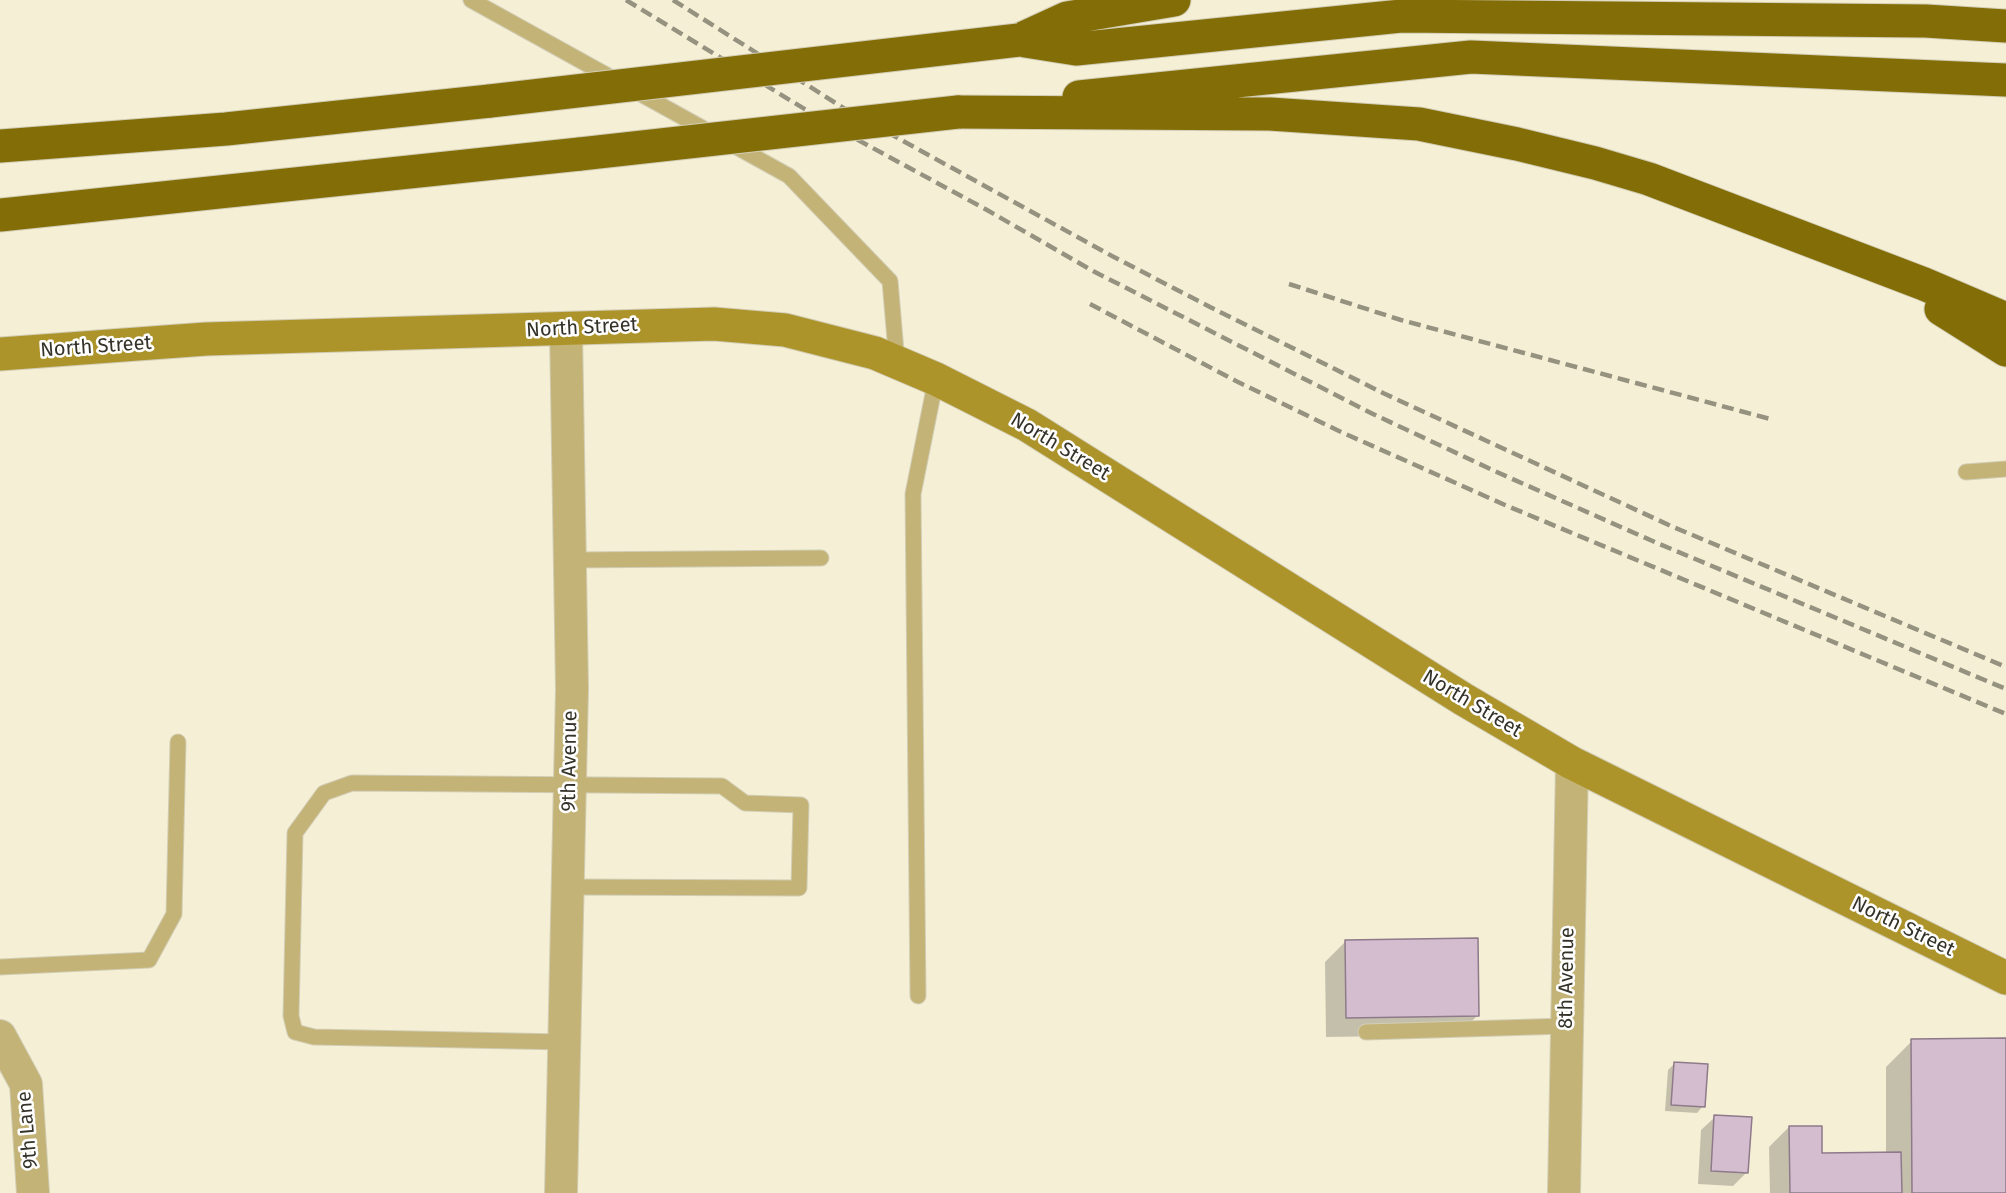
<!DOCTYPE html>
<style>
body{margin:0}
canvas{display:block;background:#f5efd5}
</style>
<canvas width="2006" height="1193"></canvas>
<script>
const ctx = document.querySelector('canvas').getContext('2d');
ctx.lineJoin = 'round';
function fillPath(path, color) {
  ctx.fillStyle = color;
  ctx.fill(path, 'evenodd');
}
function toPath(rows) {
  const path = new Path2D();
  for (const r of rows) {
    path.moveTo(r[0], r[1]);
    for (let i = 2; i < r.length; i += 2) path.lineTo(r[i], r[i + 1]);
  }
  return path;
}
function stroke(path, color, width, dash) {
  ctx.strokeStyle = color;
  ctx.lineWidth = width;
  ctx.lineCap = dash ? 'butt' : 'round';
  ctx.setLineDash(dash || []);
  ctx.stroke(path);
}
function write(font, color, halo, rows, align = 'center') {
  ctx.font = font + ' "Fira Sans",sans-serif';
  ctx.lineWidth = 5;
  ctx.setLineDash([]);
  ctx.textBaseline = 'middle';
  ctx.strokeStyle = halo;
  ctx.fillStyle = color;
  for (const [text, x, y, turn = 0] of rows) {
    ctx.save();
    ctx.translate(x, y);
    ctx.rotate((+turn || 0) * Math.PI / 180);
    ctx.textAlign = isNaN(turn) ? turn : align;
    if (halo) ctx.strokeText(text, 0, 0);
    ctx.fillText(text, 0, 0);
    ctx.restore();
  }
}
const shadow = toPath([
 [1345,942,1478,1015,1458,1035,1326,1037,1325,962],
 [2006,1040,2006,1193,1770,1193,1769,1147,1789,1127,1820,1155,1886,1154,1886,1067,1912,1041],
 [1674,1064,1703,1106,1697,1113,1665,1111,1668,1070],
 [1715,1117,1746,1173,1733,1186,1698,1184,1701,1130]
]);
const building = toPath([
 [1478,938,1479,1016,1346,1018,1345,940,1478,938],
 [2006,1038,2006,1193,1912,1193,1911,1039,2006,1038],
 [1674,1062,1708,1064,1705,1107,1671,1105,1674,1062],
 [1714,1115,1752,1117,1748,1173,1711,1171,1714,1115],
 [1789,1126,1822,1126,1822,1153,1901,1152,1902,1193,1790,1193,1789,1126]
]);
const lane = toPath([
 [471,0,789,176,890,281,897,363],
 [1966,472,2006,469],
 [570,560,821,558],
 [0,967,149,960,174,914,178,742],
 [918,996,913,494,936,379],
 [1366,1032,1566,1026],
 [564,1042,314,1037,295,1032,291,1016,295,833,324,793,352,783,722,786,745,803,801,805,799,888,567,887]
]);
const street = toPath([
 [0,1036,26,1084,33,1193],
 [561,1193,572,689,566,330],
 [1564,1193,1572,763]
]);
const secondary = toPath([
 [0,354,206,339,714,324,785,330,875,353,936,379,1027,425,1463,699,1572,763,2006,978]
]);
const highway = toPath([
 [1019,40,1076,49,1401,16,1926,21,2006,26],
 [1019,40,1067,18,1174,0],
 [1079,97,1471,57,2006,80],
 [958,112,1270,114,1419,124,1517,144,1595,163,1649,179,1924,284,2006,319],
 [0,146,226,129,490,101],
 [0,215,580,154],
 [1941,309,2006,350]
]);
const rail = toPath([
 [626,0,834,127,987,210,1093,271,1373,414,1499,473,1657,543,2006,689],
 [673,0,845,109,1112,256,1210,307,1383,393,1671,526,2006,667],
 [1289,284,1401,320,1774,420],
 [1090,304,1236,381,1339,431,1505,505,2006,714]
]);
const highwayBridge = toPath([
 [490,101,1019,40],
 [580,154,958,112]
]);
const streetNames = [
 ["North Street",582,328,-3],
 ["North Street",96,347,-4],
 ["North Street",1060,447,31],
 ["North Street",1472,704,31],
 ["9th Avenue",570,761,-89],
 ["North Street",1903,927,26],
 ["8th Avenue",1567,978,-89],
 ["9th Lane",28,1130,-95]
];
fillPath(shadow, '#0003');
fillPath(building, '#d3bdcf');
stroke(building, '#8e7a8b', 1.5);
stroke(lane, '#d2cdb6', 17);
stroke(street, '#d2cdb6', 34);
stroke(secondary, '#d2cdb6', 35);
stroke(highway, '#d2cdb6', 35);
stroke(lane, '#c3b376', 15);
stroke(street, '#c3b376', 32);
stroke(secondary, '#ad942a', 33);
stroke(highway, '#836d06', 33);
stroke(rail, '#969280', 4.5, [12, 6]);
stroke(highwayBridge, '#d2cdb6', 35, []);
stroke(highwayBridge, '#836d06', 33);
write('20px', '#353329', '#fff', streetNames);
</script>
